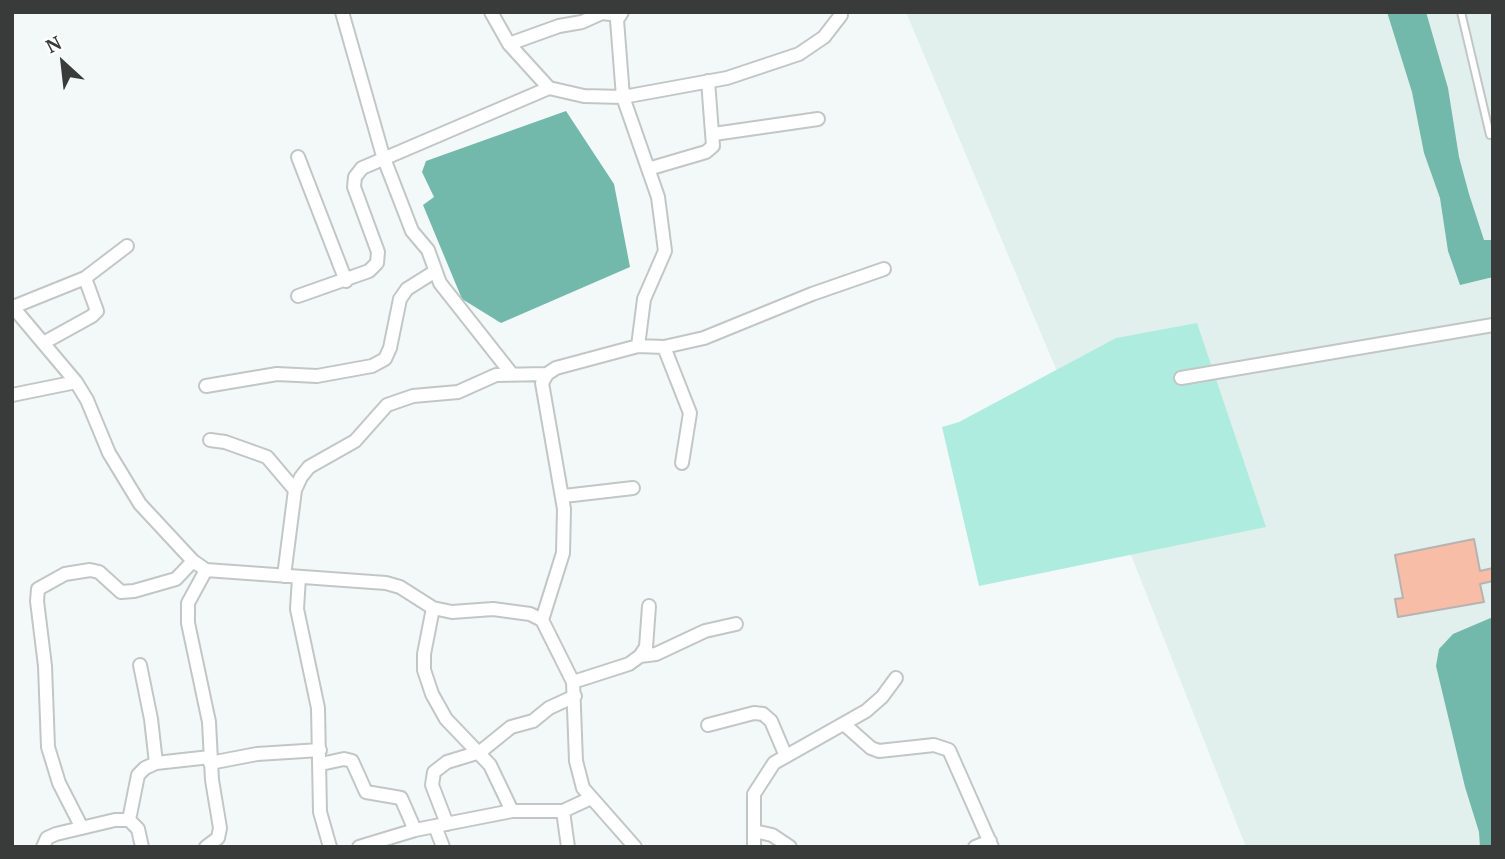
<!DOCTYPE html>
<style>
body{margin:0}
#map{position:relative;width:1505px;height:859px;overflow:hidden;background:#f3f9f8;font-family:"PT Serif",serif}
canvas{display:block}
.frame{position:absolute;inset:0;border:14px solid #393b3a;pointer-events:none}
.north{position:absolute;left:28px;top:28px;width:70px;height:70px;-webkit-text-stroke:5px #fff;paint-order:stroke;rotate:333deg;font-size:19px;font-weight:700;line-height:28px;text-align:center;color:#393b3a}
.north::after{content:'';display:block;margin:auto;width:24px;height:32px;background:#393b3a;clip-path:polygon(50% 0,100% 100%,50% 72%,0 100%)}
</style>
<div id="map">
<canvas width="1505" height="859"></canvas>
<div class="frame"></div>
<div class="north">N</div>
</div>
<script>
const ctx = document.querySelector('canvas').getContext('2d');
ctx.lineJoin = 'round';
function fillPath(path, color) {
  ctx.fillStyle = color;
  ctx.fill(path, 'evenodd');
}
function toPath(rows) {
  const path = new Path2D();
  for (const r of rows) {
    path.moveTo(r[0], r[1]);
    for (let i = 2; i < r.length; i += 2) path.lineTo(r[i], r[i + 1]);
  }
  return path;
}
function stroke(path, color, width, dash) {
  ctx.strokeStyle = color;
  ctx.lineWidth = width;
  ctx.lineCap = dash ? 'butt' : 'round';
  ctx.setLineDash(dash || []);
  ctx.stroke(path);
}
const built = toPath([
 [906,12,1493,12,1493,847,1246,847,1085,438]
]);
const green = toPath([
 [1197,323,1266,527,979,586,942,427,959,422,1116,338]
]);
const water = toPath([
 [1387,12,1426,12,1448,88,1459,157,1469,194,1484,240,1493,240,1493,277,1460,285,1448,251,1440,198,1424,153,1412,92],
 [566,111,614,184,630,267,501,323,462,299,423,205,434,197,422,172,426,161],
 [1493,617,1493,847,1480,847,1479,832,1465,787,1436,666,1439,649,1453,634]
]);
const building = toPath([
 [1474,539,1480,571,1493,568,1493,581,1480,584,1484,602,1398,617,1395,599,1403,598,1395,555,1474,539]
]);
const lane = toPath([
 [1461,12,1490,135]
]);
const street = toPath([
 [342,12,383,156,412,231,428,250,440,283,511,373],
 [491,12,509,44,549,88,584,96,623,97,727,78,799,54,824,37,841,15],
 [509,44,559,26,582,22,602,13,619,15],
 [714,134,818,119],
 [298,157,346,281],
 [648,169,706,152,713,146,708,81],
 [298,296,369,271,377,263,378,252,354,187,355,177,362,168,549,88],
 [12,306,76,382,87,400,109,453,140,504,193,561,206,570,386,583,400,587,433,608,452,612,493,609,530,614,542,620,573,682,576,761,583,788,635,847],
 [13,307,85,278,127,246],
 [45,342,92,316,97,311,85,278],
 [638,346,664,347,704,338,812,294,884,269],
 [664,347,690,413,682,463],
 [1181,378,1493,325],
 [206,386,277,374,317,376,372,366,385,359,390,348,400,299,407,289,434,272],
 [12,395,76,382],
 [210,440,225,442,267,457,295,490],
 [564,496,633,488],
 [284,576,295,490,301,477,309,467,355,441,387,405,413,396,458,392,496,375,547,374],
 [299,577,297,609,318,708,320,812,330,847],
 [433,608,424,654,424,670,432,694,446,719,490,765,512,811],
 [542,620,563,553,564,509,542,383,547,374,556,368,638,346,644,299,665,251,658,197,623,97,617,20,622,12],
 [640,656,656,654,705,631,736,624],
 [140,665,151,719,156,763],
 [573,682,629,664,640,656,646,647,649,606],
 [708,725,754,713,763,714,771,721,785,754],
 [845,725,871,748,879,751,934,745,949,750,992,847],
 [210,763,257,754,320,750],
 [321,764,344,759,352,761,366,792,401,798,415,830],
 [563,811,568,847],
 [129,820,138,775,145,768,156,763,210,757],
 [447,824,432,785,434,772,447,762,480,752,511,727,533,721,549,708,575,696],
 [435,826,443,847],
 [82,828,59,783,48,747,45,666,37,601,38,589,65,574,90,570,99,572,121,592,134,591,176,579,193,561],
 [754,831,772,835,790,847],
 [43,847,47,838,56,834,115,820,129,820,138,829,142,847],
 [206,847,218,838,220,828,212,780,209,722,188,623,188,603,206,570],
 [359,847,415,830,512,811,563,811,589,799],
 [754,847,754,794,774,763,866,711,882,697,896,678],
 [975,847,990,841]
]);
fillPath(built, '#e1f0ec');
fillPath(green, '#afece0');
fillPath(water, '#72b8ab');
fillPath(building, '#f7bda7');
stroke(building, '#b7b3b1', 2);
stroke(lane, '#c2c7c6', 10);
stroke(street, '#c2c7c6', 16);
stroke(lane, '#fff', 6);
stroke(street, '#fff', 12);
</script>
